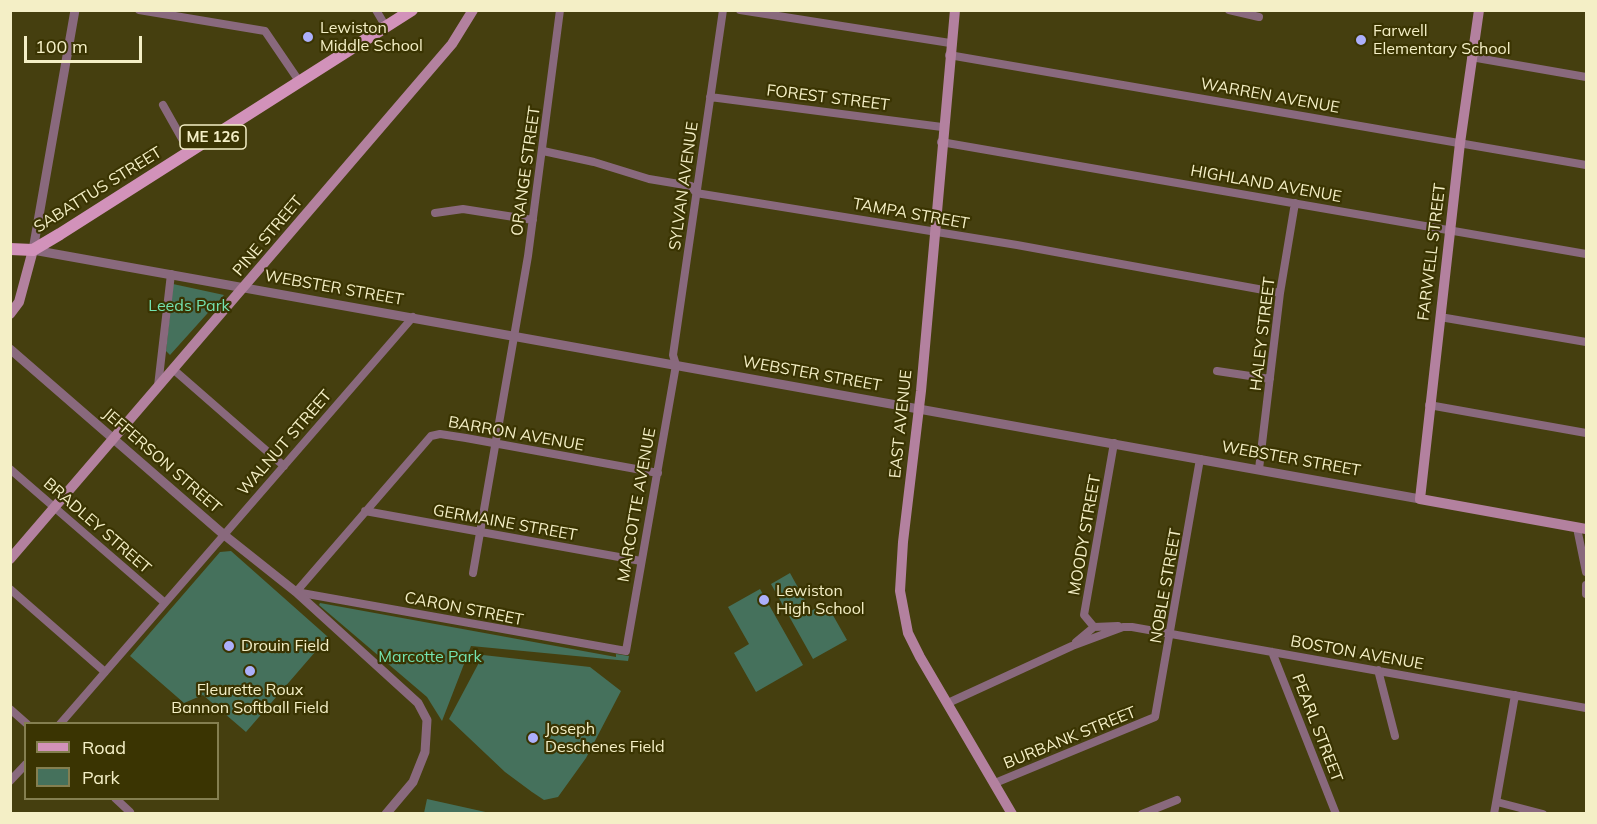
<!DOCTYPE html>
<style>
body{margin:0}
#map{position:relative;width:1597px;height:824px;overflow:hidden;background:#453f0f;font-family:Mulish,sans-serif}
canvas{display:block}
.frame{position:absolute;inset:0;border:12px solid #f4efc6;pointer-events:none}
.legend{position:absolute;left:24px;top:722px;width:195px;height:78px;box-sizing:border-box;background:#3a3402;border:2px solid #847f50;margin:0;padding:8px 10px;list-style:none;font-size:18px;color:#f4efc6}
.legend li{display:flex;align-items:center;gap:12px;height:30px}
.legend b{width:30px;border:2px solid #847f50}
.scale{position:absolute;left:24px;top:36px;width:118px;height:27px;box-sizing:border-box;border:3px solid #f4efc6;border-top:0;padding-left:8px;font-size:18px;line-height:21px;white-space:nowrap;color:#f4efc6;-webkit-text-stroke:4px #3a3402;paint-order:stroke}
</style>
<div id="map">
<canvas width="1597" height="824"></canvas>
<div class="frame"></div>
<ul class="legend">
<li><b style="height:8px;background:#d292ba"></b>Road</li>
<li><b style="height:16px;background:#45715c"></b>Park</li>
</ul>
<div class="scale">100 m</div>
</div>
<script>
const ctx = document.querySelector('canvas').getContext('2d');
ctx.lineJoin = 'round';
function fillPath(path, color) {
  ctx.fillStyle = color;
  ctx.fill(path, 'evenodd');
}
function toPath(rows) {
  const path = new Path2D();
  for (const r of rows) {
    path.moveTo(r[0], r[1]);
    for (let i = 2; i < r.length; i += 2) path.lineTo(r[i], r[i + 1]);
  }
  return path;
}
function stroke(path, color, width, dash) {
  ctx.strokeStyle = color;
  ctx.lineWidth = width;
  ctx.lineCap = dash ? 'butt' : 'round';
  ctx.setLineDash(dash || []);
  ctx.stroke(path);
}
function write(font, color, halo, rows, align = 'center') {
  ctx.font = font + ' Mulish,sans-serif';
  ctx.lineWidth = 4.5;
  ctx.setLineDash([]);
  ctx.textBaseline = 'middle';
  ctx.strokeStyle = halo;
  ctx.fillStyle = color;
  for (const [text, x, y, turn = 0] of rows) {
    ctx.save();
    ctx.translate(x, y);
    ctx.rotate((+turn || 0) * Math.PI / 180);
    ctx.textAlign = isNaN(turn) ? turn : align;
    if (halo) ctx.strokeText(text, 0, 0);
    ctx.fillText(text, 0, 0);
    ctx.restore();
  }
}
const green = toPath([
 [173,284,224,295,170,355,166,351],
 [231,551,328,637,246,732,203,695,184,703,130,656,220,552],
 [790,573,811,611,826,603,847,640,813,659,771,584],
 [760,589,803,665,756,692,734,653,749,644,728,607],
 [320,603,616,657,616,654,629,656,628,661,471,646,442,721,427,697,319,605],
 [483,655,590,667,621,691,586,758,558,797,544,800,532,792,505,772,449,719],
 [427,799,490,813,424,813]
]);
const minor = toPath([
 [139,10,265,31,299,81],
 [376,10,386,27],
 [740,10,950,43],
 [1229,10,1259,17],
 [949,55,1586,165],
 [1471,57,1586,77],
 [710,97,942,127],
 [163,105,190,153],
 [941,142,1586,254],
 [543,151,594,162,649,179,691,186,696,193,1017,245,1280,293],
 [435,213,463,209,533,220],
 [1440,317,1586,342],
 [174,370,284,466],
 [1217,371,1270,379],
 [158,386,171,274],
 [1429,405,1586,433],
 [10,469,165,603],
 [1259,469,1280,293,1295,203],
 [365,511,641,561],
 [1577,528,1586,572],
 [473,573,528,256,560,10],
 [1586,585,1586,594],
 [10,589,105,672],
 [296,592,626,651,676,365,673,355,723,10],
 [296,592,431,436,440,434,466,438,658,473],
 [1094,627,1084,615,1114,443],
 [1076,642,1094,627,1118,626],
 [1272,652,1336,814],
 [1378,670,1395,736],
 [948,703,1072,646,1123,627,1132,627,1586,708],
 [10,709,27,724],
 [60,724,413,317],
 [10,781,26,764],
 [995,783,1155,717,1200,459],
 [115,798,130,812],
 [1497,802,1543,814],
 [1142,814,1177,800],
 [1494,814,1515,695]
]);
const tertiary = toPath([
 [75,10,33,250,1420,499],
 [10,349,223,534,296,592,418,703,427,720,425,752,413,782,386,814]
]);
const secondary = toPath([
 [955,10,921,391,903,542,900,591,908,633,920,657,1012,814],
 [1479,10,1460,143,1420,499,1586,529],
 [10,314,19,302,33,250],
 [10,559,452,44,473,10]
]);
const primary = toPath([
 [10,249,33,250,60,234,412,10]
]);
const markers = [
 [308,37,6,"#acaffb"],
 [1361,40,6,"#acaffb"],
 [764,600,6,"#acaffb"],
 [229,646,6,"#acaffb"],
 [250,671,6,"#acaffb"],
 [533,738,6,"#acaffb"]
];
const shields = [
 [213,137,66]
];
const shieldNames = [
 ["ME 126",213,137]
];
const poiNames = [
 ["Lewiston",320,28],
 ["Middle School",320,46],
 ["Farwell",1373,31],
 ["Elementary School",1373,49],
 ["Lewiston",776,591],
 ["High School",776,609],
 ["Drouin Field",241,646],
 ["Fleurette Roux",250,690,"center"],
 ["Bannon Softball Field",250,708,"center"],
 ["Joseph",545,729],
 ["Deschenes Field",545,747]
];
const streetNames = [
 ["WARREN AVENUE",1270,96,10],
 ["FOREST STREET",828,98,7],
 ["ORANGE STREET",526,171,-82],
 ["HIGHLAND AVENUE",1266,184,10],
 ["SYLVAN AVENUE",684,186,-82],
 ["SABATTUS STREET",98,190,-32],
 ["TAMPA STREET",911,214,10],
 ["PINE STREET",268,236,-50],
 ["FARWELL STREET",1432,252,-83],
 ["WEBSTER STREET",334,288,10],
 ["HALEY STREET",1263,334,-83],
 ["WEBSTER STREET",812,374,10],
 ["EAST AVENUE",901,424,-84],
 ["BARRON AVENUE",516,434,10],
 ["WALNUT STREET",285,443,-49],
 ["WEBSTER STREET",1291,459,10],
 ["JEFFERSON STREET",162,461,41],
 ["MARCOTTE AVENUE",637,505,-80],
 ["GERMAINE STREET",505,523,10],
 ["BRADLEY STREET",97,526,41],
 ["MOODY STREET",1085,535,-80],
 ["NOBLE STREET",1166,586,-80],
 ["CARON STREET",464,609,11],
 ["BOSTON AVENUE",1357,653,10],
 ["PEARL STREET",1317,728,69],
 ["BURBANK STREET",1070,738,-22]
];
const parkNames = [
 ["Leeds Park",189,306],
 ["Marcotte Park",430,657]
];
fillPath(green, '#45715c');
stroke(minor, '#89697d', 8);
stroke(tertiary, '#89697d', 9);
stroke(secondary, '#b3819f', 10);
stroke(primary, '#d292ba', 12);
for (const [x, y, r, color] of markers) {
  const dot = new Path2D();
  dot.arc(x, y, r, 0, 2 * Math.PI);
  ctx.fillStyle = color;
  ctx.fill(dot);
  stroke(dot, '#3a3402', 2);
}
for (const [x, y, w] of shields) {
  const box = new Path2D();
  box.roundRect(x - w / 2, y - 12, w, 24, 4.5);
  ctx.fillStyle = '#3a3402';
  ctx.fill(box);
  stroke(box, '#f4efc6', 1.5);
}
write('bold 15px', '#f4efc6', null, shieldNames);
write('16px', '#f4efc6', '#3a3402', poiNames, 'left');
write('16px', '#f4efc6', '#3a3402', streetNames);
write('16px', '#74e3b0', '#3a3402', parkNames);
</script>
